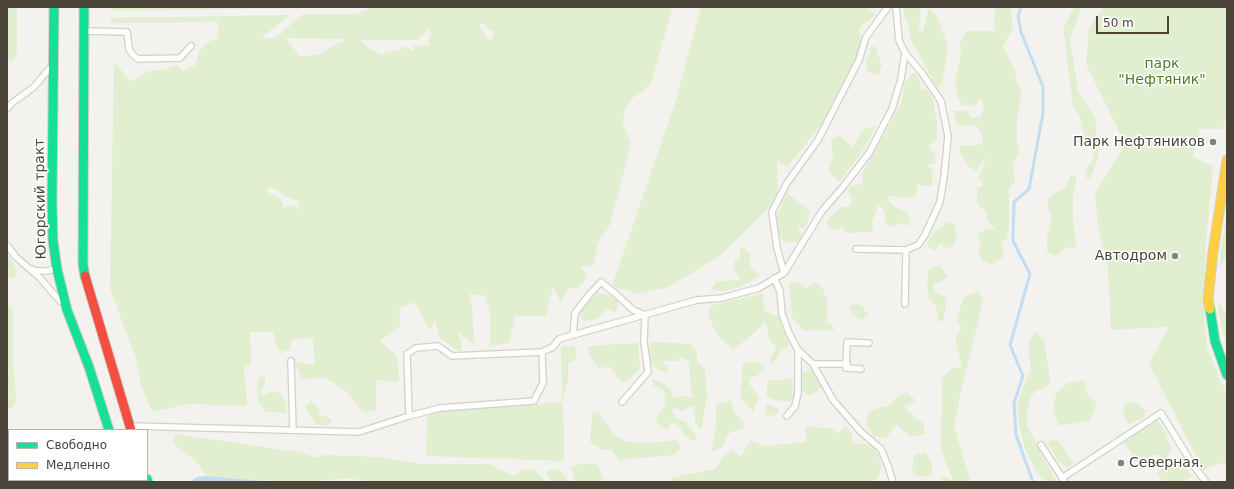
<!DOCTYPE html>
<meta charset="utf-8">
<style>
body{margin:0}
#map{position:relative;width:1234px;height:489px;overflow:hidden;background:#f4f2ee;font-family:"DejaVu Sans",sans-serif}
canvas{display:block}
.frame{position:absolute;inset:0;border:8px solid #4b4439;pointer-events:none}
.legend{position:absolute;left:8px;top:429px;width:140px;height:52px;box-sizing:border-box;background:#fff;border:1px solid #b7b4b0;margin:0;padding:5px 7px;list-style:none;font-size:12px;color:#4b4439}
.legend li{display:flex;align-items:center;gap:8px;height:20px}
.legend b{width:20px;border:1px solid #b7b4b0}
.scale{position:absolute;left:1096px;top:16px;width:73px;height:18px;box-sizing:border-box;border:2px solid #4b4439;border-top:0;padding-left:5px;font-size:12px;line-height:14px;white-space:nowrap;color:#4b4439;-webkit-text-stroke:3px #fff;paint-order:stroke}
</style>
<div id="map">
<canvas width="1234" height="489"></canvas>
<div class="frame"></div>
<ul class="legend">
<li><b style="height:5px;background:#16e098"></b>Свободно</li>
<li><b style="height:5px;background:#ffcf43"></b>Медленно</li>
</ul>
<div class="scale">50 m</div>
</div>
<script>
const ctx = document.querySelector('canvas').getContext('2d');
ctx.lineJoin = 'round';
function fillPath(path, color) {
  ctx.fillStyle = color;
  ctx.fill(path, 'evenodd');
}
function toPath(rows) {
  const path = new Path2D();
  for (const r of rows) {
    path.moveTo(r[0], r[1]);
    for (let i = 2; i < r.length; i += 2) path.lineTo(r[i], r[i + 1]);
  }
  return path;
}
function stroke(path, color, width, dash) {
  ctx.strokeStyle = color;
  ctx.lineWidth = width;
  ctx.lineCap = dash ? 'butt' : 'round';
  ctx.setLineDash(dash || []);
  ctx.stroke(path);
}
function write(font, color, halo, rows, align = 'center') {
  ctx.font = font + ' "DejaVu Sans",sans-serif';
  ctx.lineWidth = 3;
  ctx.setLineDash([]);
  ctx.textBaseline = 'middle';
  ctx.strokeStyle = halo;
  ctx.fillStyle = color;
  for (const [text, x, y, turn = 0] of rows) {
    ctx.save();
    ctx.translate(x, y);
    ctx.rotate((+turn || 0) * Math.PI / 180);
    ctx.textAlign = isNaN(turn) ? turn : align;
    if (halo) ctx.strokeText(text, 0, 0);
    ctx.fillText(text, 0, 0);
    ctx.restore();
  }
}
const green = toPath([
 [7,7,17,7,17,53,12,62,7,60],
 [111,7,357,7,111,11],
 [369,7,674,7,672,10,651,83,642,92,631,99,624,111,623,124,631,144,610,225,598,243,594,265,581,267,588,277,579,287,568,289,561,303,553,287,546,316,515,316,509,343,490,346,490,313,485,296,469,294,472,306,474,339,473,343,458,332,462,345,461,353,439,337,435,320,430,331,415,302,399,309,401,325,380,341,397,356,399,382,376,380,376,411,363,412,345,390,324,377,302,380,295,362,315,365,313,338,292,340,288,352,278,350,273,332,250,332,251,364,244,367,247,406,189,404,152,412,141,385,136,359,110,288,114,62,131,81,140,77,148,71,163,70,177,65,183,72,195,65,200,50,208,42,218,38,218,22,111,23,111,18,290,15,261,38,275,38,303,14,357,14,368,9],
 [482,23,489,30,494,32,492,40,487,39,479,25],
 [430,28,432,35,429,37,429,46,414,45,414,51,405,46,400,50,382,54,370,49,360,40,418,40],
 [286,38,345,39,345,40,317,55,299,56],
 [269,187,276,189,285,196,298,201,300,210,291,204,282,209,283,203,280,198,267,192],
 [701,7,868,7,875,15,859,28,861,43,859,58,846,78,831,113,787,167,777,160,778,192,769,208,720,256,669,287,638,294,612,286,676,100],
 [904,7,921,7,919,29,923,32,929,7,938,18,948,46,942,84,937,88,911,40,908,25,903,12],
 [995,7,1012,7,1010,9,1013,29,1003,46,1016,73,1015,79,1022,91,1017,119,1017,143,1020,152,1013,163,1015,182,1009,189,1009,224,1007,239,1002,242,1003,257,992,264,982,261,978,250,981,243,977,233,985,230,995,229,986,219,987,213,977,204,977,188,984,185,979,177,983,165,986,159,985,158,976,171,968,166,959,150,962,145,974,146,983,143,982,135,975,124,963,127,955,121,954,111,967,110,971,118,981,116,984,109,981,98,973,106,962,105,958,98,955,80,961,54,960,42,966,31,994,31],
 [1074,7,1082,7,1070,38,1078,92,1085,101,1095,118,1097,140,1098,159,1090,179,1085,177,1086,168,1093,159,1094,148,1086,142,1080,117,1073,106,1063,28],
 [1104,7,1227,7,1227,110,1223,129,1200,129,1193,157,1213,166,1206,241,1204,312,1207,348,1221,382,1227,394,1227,462,1203,470,1149,364,1168,327,1111,330,1108,269,1098,226,1095,193,1125,144,1086,64,1089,28],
 [875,46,882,66,878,75,868,72,865,59,870,56,869,48],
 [913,72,919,77,921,89,926,89,933,100,937,123,937,139,929,146,935,155,936,163,927,165,933,171,932,186,917,185,916,197,903,198,888,196,890,204,906,212,911,219,907,226,900,223,890,227,885,222,885,211,878,204,872,223,874,227,871,232,846,233,841,225,839,229,830,229,826,221,842,206,847,208,852,201,848,190,851,186,863,184,862,173,873,154,901,104,905,83],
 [877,125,860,155,839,182,828,171,833,156,831,139,840,135,852,148,862,130],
 [1071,174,1077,177,1073,195,1073,220,1076,246,1065,249,1056,256,1047,252,1047,236,1052,219,1047,205,1049,197,1066,187],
 [787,193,810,211,806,227,797,228,802,235,799,241,784,243,776,231,778,213],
 [1227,214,1227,256,1220,267,1221,247],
 [947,222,954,223,957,236,953,245,946,249,940,243,936,251,929,247,927,242,936,229,943,227],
 [740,246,750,253,750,266,760,276,742,286,725,291,711,290,717,281,740,280,734,267,735,260,740,259],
 [7,254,14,264,17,272,14,280,7,275],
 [939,265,948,276,940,282,933,284,934,292,947,298,943,322,938,320,936,306,929,299,927,282,928,271],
 [797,282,806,289,813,282,821,285,828,302,826,323,832,324,834,331,803,330,792,318,789,283],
 [979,290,983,301,960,396,954,427,971,482,941,482,940,479,945,477,953,481,941,449,942,379,950,369,962,366,955,338,962,328,957,321,961,304,965,296],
 [597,293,612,295,618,301,616,313,607,309,597,319,583,321,579,311,587,301],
 [763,293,764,310,774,315,777,314,789,342,787,348,781,349,779,357,771,364,770,357,777,349,769,339,766,321,749,338,733,349,719,338,709,318,709,306],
 [1219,303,1227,316,1227,349,1218,311],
 [7,304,13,310,13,366,16,393,15,405,10,409,7,408],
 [855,304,861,305,869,315,861,320,853,314,849,306],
 [1036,331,1044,341,1051,384,1045,388,1036,390,1031,397,1027,412,1027,425,1053,476,1058,482,1045,482,1038,474,1025,449,1019,424,1017,406,1024,384,1031,370,1028,343],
 [652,342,691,344,697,351,697,363,705,369,707,395,701,431,695,423,695,416,692,405,683,411,674,407,672,410,676,418,686,422,695,434,696,442,685,436,679,426,671,422,668,431,660,426,655,419,666,404,664,391,654,386,652,380,660,381,671,389,673,399,682,395,693,398,690,381,689,362,680,357,678,361,661,361,669,368,667,374,652,365,648,350],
 [638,343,640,369,631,378,622,383,609,366,599,369,590,356,588,346],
 [575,346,576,359,568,363,568,381,562,402,564,432,564,461,426,456,427,416,442,411,562,402,561,347],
 [759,362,764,368,757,376,749,379,750,385,759,397,753,412,741,399,742,367,744,363],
 [812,370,822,387,810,396,800,390,802,372],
 [260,377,265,377,265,384,261,392,263,396,271,392,280,393,286,404,286,413,266,412,258,402,257,383],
 [792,378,794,395,790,402,774,400,766,395,768,379,779,381],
 [1084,380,1088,395,1097,404,1090,421,1059,426,1053,410,1056,393,1067,383],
 [907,392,916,401,904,406,915,417,923,423,925,434,910,437,896,424,887,437,874,437,866,424,869,411,890,405,896,397],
 [731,400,735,414,743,420,745,427,728,434,722,447,711,453,716,426,716,404],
 [312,402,318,407,320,416,325,415,332,421,327,426,317,425,308,413,305,405],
 [1136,402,1145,410,1144,418,1129,424,1123,414,1125,403],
 [766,404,780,409,775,415,768,416,765,413],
 [598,412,614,434,627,442,649,443,677,440,681,447,675,455,619,460,611,449,603,450,590,442,592,413],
 [1157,420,1165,431,1167,439,1172,448,1166,460,1161,458,1158,454,1151,455,1151,463,1142,469,1123,441],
 [845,425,851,432,853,443,874,445,882,466,876,482,672,482,670,478,716,469,722,457,732,450,741,457,750,441,764,446,806,442,806,427,831,428,839,434],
 [7,433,9,441,9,480,16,480,16,482,7,482],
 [175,434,298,452,319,458,323,455,378,457,421,464,489,464,514,476,521,471,533,468,546,482,370,482,349,478,306,482,284,482,207,476,194,459,173,444],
 [1050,440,1059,441,1073,463,1068,468,1058,461,1048,444],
 [925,452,932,463,932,474,925,477,915,475,912,468,914,455],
 [1172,461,1184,463,1192,476,1184,482,1164,482,1156,472],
 [585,463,597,465,604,478,603,482,579,482,574,479,571,467],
 [556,468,564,474,569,482,554,482,551,480,546,472]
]);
const water = toPath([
 [207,476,264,481,284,482,190,482,197,477]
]);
const stream = toPath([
 [1021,7,1018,16,1021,32,1043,87,1043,113,1029,189,1014,202,1013,241,1030,274,1010,345,1023,376,1014,403,1016,435,1033,482]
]);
const lane = toPath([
 [86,31,127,32,129,49,133,55,138,59,180,58,191,46],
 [7,109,12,103,34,87,49,69],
 [7,245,16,257,40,278,60,301],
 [856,249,906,250,918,245,925,235,940,202,944,177,948,136,941,101,922,73,905,53,899,40,896,7],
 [32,269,36,271,46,271,55,269],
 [784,273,777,248,772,212,787,183,818,140,859,60,866,37,888,7],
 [774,278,780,291,782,314,789,333,798,350,813,364,847,364],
 [905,304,906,250],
 [573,335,575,313,589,295,601,282,617,295,633,310,645,315,644,342,648,372,622,402],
 [291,361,293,430],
 [813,364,833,400,861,432,881,449,888,466,893,482],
 [861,369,846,368,847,342,869,343],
 [409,416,407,354,416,348,438,346,452,356,542,352,553,347,559,339,697,300,722,298,759,288,784,273,822,211,843,187,869,153,892,109,901,79,905,53],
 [787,416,795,406,798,393,798,350],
 [132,426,359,432,409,416,440,408,534,401,543,383,542,352],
 [1041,445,1065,482],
 [1062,478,1161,413,1193,465,1206,482]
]);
const fast = toPath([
 [54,7,52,202,53,241,57,269,67,310,89,367,109,430],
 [84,7,83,265,85,276],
 [1210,309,1215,341,1227,375],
 [147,479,148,482],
 [125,480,126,482]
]);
const slow = toPath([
 [1210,309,1208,300,1213,252,1227,160]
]);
const jam = toPath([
 [85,276,131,430]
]);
const markers = [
 [1213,142,4,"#868178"],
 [1175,256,4,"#868178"],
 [1121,463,4,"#868178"]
];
const parkNames = [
 ["парк",1162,64],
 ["\"Нефтяник\"",1162,80]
];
const poiNames = [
 ["Парк Нефтяников",1205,142],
 ["Автодром",1167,256],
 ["Северная.",1129,463,"left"]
];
const streetNames = [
 ["Югорский тракт",41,199,-91]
];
fillPath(green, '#e1eecf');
fillPath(water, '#c0ddf1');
stroke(stream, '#c0ddf1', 3);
stroke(lane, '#d2d0cb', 8);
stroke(fast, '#d3cfc5', 11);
stroke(slow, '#d3cfc5', 11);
stroke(jam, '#d3cfc5', 11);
stroke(lane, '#fdfdfc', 5.5);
stroke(fast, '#16e098', 9);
stroke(slow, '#ffcf43', 9);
stroke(jam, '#f24e42', 9);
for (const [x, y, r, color] of markers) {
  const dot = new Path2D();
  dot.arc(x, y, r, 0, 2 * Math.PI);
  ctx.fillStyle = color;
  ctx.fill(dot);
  stroke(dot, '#fff', 1.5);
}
write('14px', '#4a7f2a', '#fff', parkNames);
write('14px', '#4b4439', '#fff', poiNames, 'right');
write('14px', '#4b4439', '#fff', streetNames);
</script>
